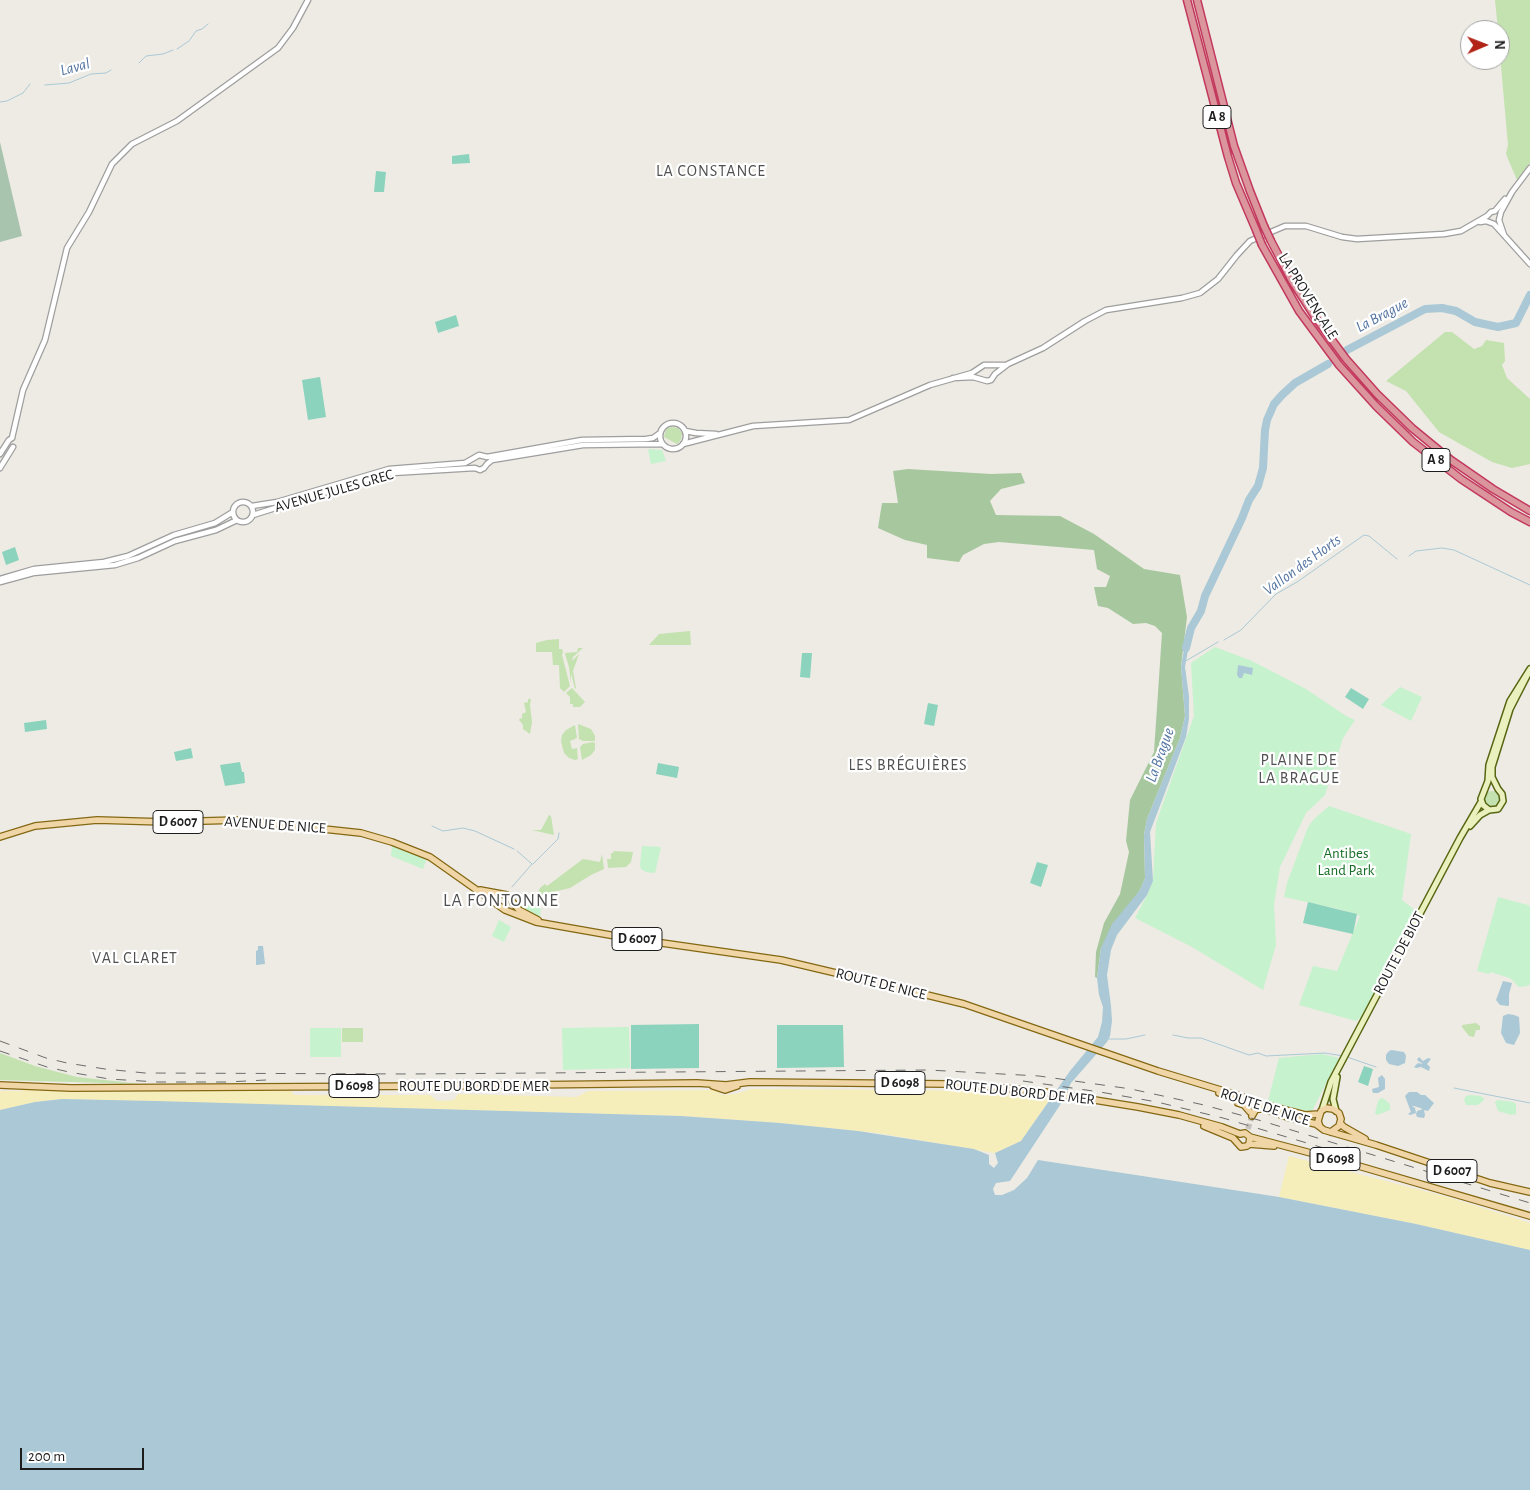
<!DOCTYPE html>
<meta charset="utf-8">
<style>
body{margin:0}
#map{position:relative;width:1530px;height:1490px;overflow:hidden;background:#edebe4;font-family:"Alegreya Sans",sans-serif}
canvas{display:block}
.north{position:absolute;left:1460px;top:20px;width:50px;height:50px;box-sizing:border-box;background:#fff;border:1px solid #a5a5a5;border-radius:50%;rotate:89deg;font-size:14px;font-weight:700;line-height:20px;text-align:center;color:#1d1d1d}
.north::after{content:'';display:block;margin:auto;width:18px;height:22px;background:#b22418;clip-path:polygon(50% 0,100% 100%,50% 72%,0 100%)}
.scale{position:absolute;left:20px;top:1448px;width:124px;height:22px;box-sizing:border-box;border:2px solid #1d1d1d;border-top:0;padding-left:6px;font-size:15px;line-height:18px;white-space:nowrap;color:#1d1d1d;-webkit-text-stroke:4px #fff;paint-order:stroke}
</style>
<div id="map">
<canvas width="1530" height="1490"></canvas>
<div class="north">N</div>
<div class="scale">200 m</div>
</div>
<script>
const ctx = document.querySelector('canvas').getContext('2d');
ctx.lineJoin = 'round';
function fillPath(path, color) {
  ctx.fillStyle = color;
  ctx.fill(path, 'evenodd');
}
function toPath(rows) {
  const path = new Path2D();
  for (const r of rows) {
    if (r.length === 3) {
      path.moveTo(r[0] + r[2], r[1]);
      path.arc(r[0], r[1], r[2], 0, 2 * Math.PI);
      continue;
    }
    path.moveTo(r[0], r[1]);
    for (let i = 2; i < r.length; i += 2) path.lineTo(r[i], r[i + 1]);
  }
  return path;
}
function stroke(path, color, width, dash) {
  ctx.strokeStyle = color;
  ctx.lineWidth = width;
  ctx.lineCap = dash ? 'butt' : 'round';
  ctx.setLineDash(dash || []);
  ctx.stroke(path);
}
function write(font, color, halo, rows, align = 'center') {
  ctx.font = font + ' "Alegreya Sans",sans-serif';
  ctx.lineWidth = 4.5;
  ctx.setLineDash([]);
  ctx.textBaseline = 'middle';
  ctx.strokeStyle = halo;
  ctx.fillStyle = color;
  for (const [text, x, y, turn = 0] of rows) {
    ctx.save();
    ctx.translate(x, y);
    ctx.rotate((+turn || 0) * Math.PI / 180);
    ctx.textAlign = isNaN(turn) ? turn : align;
    if (halo) ctx.strokeText(text, 0, 0);
    ctx.fillText(text, 0, 0);
    ctx.restore();
  }
}
const grass = toPath([
 [1495,0,1530,0,1530,163,1517,180,1508,159,1506,153,1508,145,1500,55,1500,30,1498,30],
 [1445,332,1452,332,1474,349,1482,346,1486,340,1504,343,1505,361,1502,365,1507,378,1530,399,1530,464,1512,468,1492,462,1439,432,1406,391,1386,381],
 [672,427,678,428,682,433,681,440,677,444,664,437,666,429],
 [690,631,691,645,649,645,659,634],
 [559,639,559,649,562,649,563,652,562,655,570,686,564,692,560,688,559,665,553,665,552,652,536,652,536,643,547,640],
 [578,648,583,648,573,657,572,661,579,654,573,671,576,688,575,689,571,673,571,683,569,667,565,654,565,653,577,652],
 [572,688,585,702,580,707,573,707,573,704,570,704,570,697,566,693],
 [528,699,531,699,530,705,532,722,530,734,523,729,523,725,519,720,520,718,522,719,522,714,526,712,524,703,528,702],
 [578,724,591,729,595,736,595,741,583,741,579,739],
 [575,725,577,738,570,741,572,749,577,748,578,759,575,760,569,758,564,753,561,741,562,735,566,730],
 [593,742,595,743,595,750,591,755,582,760,580,747,583,744],
 [1492,799,8],
 [549,815,551,816,554,835,532,830,541,830],
 [613,851,633,852,631,862,626,867,608,868,607,859,611,859,611,853,614,853],
 [602,854,604,869,591,875,570,888,536,896,540,888,545,884,547,886,583,859,600,862],
 [1476,1023,1480,1026,1480,1030,1476,1030,1474,1037,1469,1036,1462,1027,1462,1025],
 [342,1028,363,1028,363,1042,342,1042],
 [0,1053,35,1066,77,1077,141,1084,0,1080]
]);
const forest = toPath([
 [908,469,991,474,1021,473,1025,483,1001,489,990,501,996,515,1060,516,1094,534,1144,569,1180,575,1187,617,1181,667,1185,716,1180,738,1147,819,1144,835,1145,878,1140,890,1101,948,1097,978,1095,977,1096,952,1104,923,1120,894,1129,852,1126,841,1130,800,1154,752,1162,633,1155,626,1146,623,1133,624,1108,608,1098,606,1094,587,1106,587,1110,576,1097,569,1094,550,999,542,984,544,963,555,959,562,927,558,927,545,905,540,878,528,882,503,898,503,893,471]
]);
const sand = toPath([
 [23,1089,93,1092,291,1090,294,1095,430,1095,437,1101,454,1100,458,1094,577,1097,588,1091,715,1090,722,1095,735,1094,751,1089,912,1090,977,1091,1050,1099,1021,1141,995,1153,877,1133,780,1123,681,1116,62,1099,35,1102,0,1110,0,1091,22,1091],
 [1289,1156,1451,1198,1530,1223,1530,1250,1416,1224,1279,1197]
]);
const cemetery = toPath([
 [0,142,22,236,0,242]
]);
const park = toPath([
 [648,449,662,450,666,461,651,464],
 [1215,647,1252,661,1306,689,1346,716,1355,720,1343,738,1325,795,1306,813,1280,867,1274,905,1276,945,1263,990,1192,947,1135,918,1147,895,1153,881,1156,823,1194,716,1191,663],
 [1400,687,1422,697,1411,721,1381,705],
 [1329,806,1411,834,1402,900,1416,911,1361,1017,1356,1021,1299,1005,1313,966,1337,971,1360,916,1343,910,1284,897,1287,883,1308,827,1313,820],
 [392,846,427,858,423,869,391,856],
 [642,846,661,847,655,873,646,872,641,869,640,865],
 [1498,897,1528,905,1530,907,1530,984,1528,986,1519,987,1510,978,1490,972,1489,974,1477,971],
 [525,904,541,904,540,917,521,908,522,905],
 [499,920,511,927,504,942,492,936],
 [629,1027,630,1068,563,1070,562,1028],
 [310,1028,341,1028,341,1057,310,1057],
 [1322,1054,1339,1058,1312,1111,1300,1110,1268,1101,1279,1058],
 [1470,1095,1480,1096,1484,1098,1484,1100,1478,1105,1466,1105,1464,1099,1466,1096],
 [1381,1098,1384,1099,1390,1104,1390,1110,1377,1115,1375,1113,1378,1101],
 [1498,1100,1513,1102,1516,1104,1516,1114,1512,1115,1498,1111,1495,1102]
]);
const pitch = toPath([
 [469,154,470,163,452,164,452,156],
 [376,171,386,172,384,192,374,192],
 [456,315,459,326,438,333,435,322],
 [320,377,326,417,308,420,302,380],
 [15,547,19,560,6,565,2,552],
 [802,653,812,653,810,678,800,677],
 [1351,688,1369,699,1363,709,1345,697],
 [928,703,938,705,934,726,924,724],
 [46,720,47,729,25,732,24,723],
 [191,748,193,758,176,761,174,752],
 [240,762,242,772,244,772,245,783,225,786,220,765],
 [658,763,679,767,677,778,656,774],
 [1037,862,1048,865,1041,887,1030,883],
 [1308,902,1357,914,1353,934,1303,923],
 [699,1024,699,1068,631,1069,631,1025],
 [777,1025,843,1025,844,1067,777,1068],
 [1364,1066,1373,1069,1368,1086,1358,1082]
]);
const water = toPath([
 [1186,638,1190,639,1185,667,1189,696,1189,719,1186,737,1150,832,1153,881,1147,895,1117,935,1111,950,1107,975,1111,1006,1112,1021,1110,1036,1107,1042,1071,1083,1062,1102,1010,1181,996,1183,993,1189,995,1195,1002,1195,1014,1190,1027,1178,1038,1160,1279,1197,1416,1224,1530,1250,1530,1490,0,1490,0,1110,35,1102,62,1099,156,1101,681,1116,780,1123,858,1131,974,1149,989,1155,989,1164,994,1168,998,1163,995,1153,1021,1141,1070,1071,1098,1037,1102,1022,1103,1007,1099,995,1097,978,1101,948,1112,924,1140,890,1145,878,1144,835,1147,819,1180,738,1185,716,1181,667],
 [1238,665,1253,668,1252,675,1244,673,1242,678,1239,678,1237,675],
 [258,946,263,946,265,964,256,965,256,951,258,950],
 [1503,981,1512,983,1509,994,1509,1005,1508,1006,1500,1005,1496,1000],
 [1508,1014,1514,1015,1519,1017,1520,1033,1514,1045,1506,1043,1501,1033,1503,1016],
 [1391,1050,1404,1052,1406,1056,1405,1063,1398,1066,1389,1064,1386,1060,1386,1055,1388,1052],
 [1419,1057,1423,1061,1428,1058,1431,1059,1427,1064,1430,1067,1429,1071,1421,1067,1416,1068,1414,1067,1418,1063,1423,1064,1417,1060],
 [1382,1075,1385,1079,1385,1089,1378,1093,1373,1093,1372,1089,1379,1087,1378,1078],
 [1409,1092,1417,1092,1421,1095,1425,1095,1434,1103,1428,1111,1424,1110,1425,1115,1424,1118,1417,1117,1416,1114,1417,1111,1423,1109,1414,1106,1412,1106,1415,1108,1416,1113,1410,1115,1408,1114,1411,1112,1405,1096]
]);
const stream = toPath([
 [177,49,189,41,196,31,202,29,208,24],
 [139,63,146,56,163,54,173,50],
 [45,85,69,83,91,74,106,73,111,70],
 [0,102,7,101,23,93,30,84],
 [1409,556,1416,551,1442,548,1454,550,1530,585],
 [1224,640,1241,630,1276,594,1297,582,1364,535,1369,536,1397,559],
 [1184,662,1218,642],
 [432,826,443,831,463,828,475,831,514,849],
 [533,864,558,839,559,833],
 [512,887,532,864,517,851],
 [1173,1035,1188,1038,1201,1038,1249,1055,1258,1053,1266,1056,1325,1053,1343,1056],
 [1108,1039,1126,1039,1145,1035],
 [1347,1057,1376,1067],
 [1454,1088,1530,1103]
]);
const river = toPath([
 [1347,350,1425,309,1442,308,1456,311,1475,322,1498,327,1516,323,1530,295],
 [1186,648,1191,628,1201,611,1205,596,1242,518,1249,500,1258,486,1263,468,1265,430,1267,420,1274,404,1282,395,1295,383,1328,364]
]);
const primaryTunnel = toPath([
 [1248,1129,1252,1116]
]);
const tertiary = toPath([
 [1495,211,1505,199],
 [1480,222,1486,221,1494,224,1530,264],
 [1504,235,1499,220,1501,212,1512,192,1530,168],
 [953,378,973,377,987,381,991,380,995,374,1008,364,1043,348,1085,321,1106,310,1182,298,1200,293,1218,279,1237,255,1250,241,1285,226,1306,226,1342,237,1357,239,1444,234,1461,231,1487,216,1491,212,1495,211],
 [673,436,13],
 [685,431,696,433,716,434],
 [12,438,23,390,45,340,67,248,89,212,112,164,132,144,177,121,278,48,293,28,308,0],
 [683,444,753,426,849,420,930,385,972,373,984,365,1005,365],
 [0,454,9,440,12,438],
 [0,468,13,447],
 [243,512,10],
 [252,506,277,502,389,469,465,463,479,455,487,457,582,440,646,439,653,438,660,433],
 [253,515,355,483,392,473,475,468,480,470,484,468,487,464,492,460,583,445,662,444],
 [0,579,34,569,104,562,128,556,174,535,215,523,233,512],
 [0,582,33,573,115,565,138,558,175,541,216,530,237,520]
]);
const secondary = toPath([
 [1530,669,1510,701,1489,765,1488,781,1481,799,1483,805,1489,810,1498,809,1503,801,1502,794,1498,789,1492,777,1492,767,1510,709,1530,670],
 [1470,826,1480,815,1489,810],
 [1322,1110,1331,1082,1460,838,1481,802],
 [1336,1111,1333,1099,1337,1077]
]);
const primary = toPath([
 [0,837,35,826,97,820,165,822,240,820,361,833,392,842,430,857,505,910,536,922,627,938,781,960,836,973,964,1004,1158,1071,1237,1095,1262,1104,1305,1115,1319,1114],
 [480,890,507,895,519,910,538,920],
 [0,1085,71,1088,437,1086,697,1083,726,1085,750,1082,948,1084,984,1086,1045,1092,1138,1107,1179,1115,1222,1127,1240,1134,1245,1133,1250,1137,1249,1144],
 [713,1086,725,1090,737,1086],
 [1219,1093,1287,1117,1316,1124,1324,1130,1376,1145,1490,1183,1530,1192],
 [1238,1103,1244,1105,1250,1112],
 [1252,1116,1256,1109,1262,1109],
 [1340,1123,1344,1127,1365,1139],
 [1204,1126,1233,1138,1241,1147,1247,1146,1249,1144,1274,1146],
 [1320,1127,1318,1121,1321,1111,1326,1108,1333,1109,1339,1113,1341,1119,1339,1126,1331,1132],
 [1250,1137,1345,1162,1530,1216]
]);
const motorway = toPath([
 [1187,0,1228,157,1236,183,1256,230],
 [1197,0,1234,146,1250,191,1264,226],
 [1271,241,1292,281,1315,317,1346,359,1377,394,1412,428,1451,460,1493,489,1530,511],
 [1262,245,1299,311,1339,365,1376,406,1413,442,1461,479,1511,512,1530,522]
]);
const rail = toPath([
 [0,1041,46,1058,67,1063,105,1069,145,1073,411,1074,928,1070,1039,1076,1131,1089,1204,1105,1262,1121,1530,1203],
 [0,1051,47,1067,69,1072,109,1079,158,1082,227,1082,266,1080],
 [1023,1081,1100,1092,1157,1102,1223,1118,1347,1155]
]);
const motorwayBridge = toPath([
 [1264,226,1271,241],
 [1256,230,1262,245]
]);
const shields = [
 [1217,117,28],
 [1436,460,28],
 [178,822,50],
 [637,939,50],
 [900,1083,50],
 [354,1086,50],
 [1335,1159,50],
 [1452,1171,50]
];
const shieldNames = [
 ["A 8",1217,117],
 ["A 8",1436,460],
 ["D 6007",178,822],
 ["D 6007",637,939],
 ["D 6098",900,1083],
 ["D 6098",354,1086],
 ["D 6098",1335,1159],
 ["D 6007",1452,1171]
];
const streetNames = [
 ["LA PROVENÇALE",1308,296,58],
 ["AVENUE JULES GREC",334,491,-16],
 ["AVENUE DE NICE",275,825,4],
 ["ROUTE DE BIOT",1399,953,-62],
 ["ROUTE DE NICE",881,984,14],
 ["ROUTE DU BORD DE MER",474,1086],
 ["ROUTE DU BORD DE MER",1020,1092,6],
 ["ROUTE DE NICE",1265,1107,18]
];
const parkNames = [
 ["Antibes",1346,853],
 ["Land Park",1346,870]
];
const waterNames = [
 ["Laval",75,67,-15],
 ["La Brague",1382,315,-28],
 ["Vallon des Horts",1302,565,-36],
 ["La Brague",1160,755,-70]
];
const neighbourhoodNames = [
 ["LA CONSTANCE",711,171],
 ["PLAINE DE",1299,760],
 ["LA BRAGUE",1299,778],
 ["LES BRÉGUIÈRES",908,765],
 ["VAL CLARET",135,958]
];
const quarterNames = [
 ["LA FONTONNE",501,901]
];
fillPath(grass, '#c4e1b0');
fillPath(forest, '#a7c79e');
fillPath(sand, '#f6eeba');
fillPath(cemetery, '#a8c3ae');
fillPath(park, '#c6f2cd');
fillPath(pitch, '#8bd3bd');
fillPath(water, '#aac8d5');
stroke(stream, '#aac8d5', 1);
stroke(river, '#aac8d5', 8);
stroke(primaryTunnel, '#c3c2bc', 5.5, [5.5, 3]);
stroke(tertiary, '#9e9e9e', 7);
stroke(secondary, '#576612', 8);
stroke(primary, '#846712', 8);
stroke(motorway, '#c3395e', 9);
stroke(tertiary, '#fff', 4.5);
stroke(secondary, '#ebf1be', 5);
stroke(primary, '#f0d6a6', 5.5);
stroke(motorway, '#db959d', 6);
stroke(rail, '#6b6b6b', 1, [10, 10]);
stroke(motorwayBridge, '#c3395e', 9, []);
stroke(motorwayBridge, '#db959d', 6);
for (const [x, y, w] of shields) {
  const box = new Path2D();
  box.roundRect(x - w / 2, y - 11.5, w, 23, 4);
  ctx.fillStyle = '#fff';
  ctx.fill(box);
  stroke(box, '#1d1d1d', 1);
}
write('bold 14px', '#1d1d1d', null, shieldNames);
write('15px', '#1d1d1d', '#fff', streetNames);
write('15px', '#186e26', '#fff', parkNames);
write('italic 16px', '#5575a1', '#fff', waterNames);
ctx.letterSpacing = '1px';
write('16px', '#505050', '#fff', neighbourhoodNames);
ctx.letterSpacing = '0px';
ctx.letterSpacing = '1px';
write('18px', '#505050', '#fff', quarterNames);
ctx.letterSpacing = '0px';
</script>
